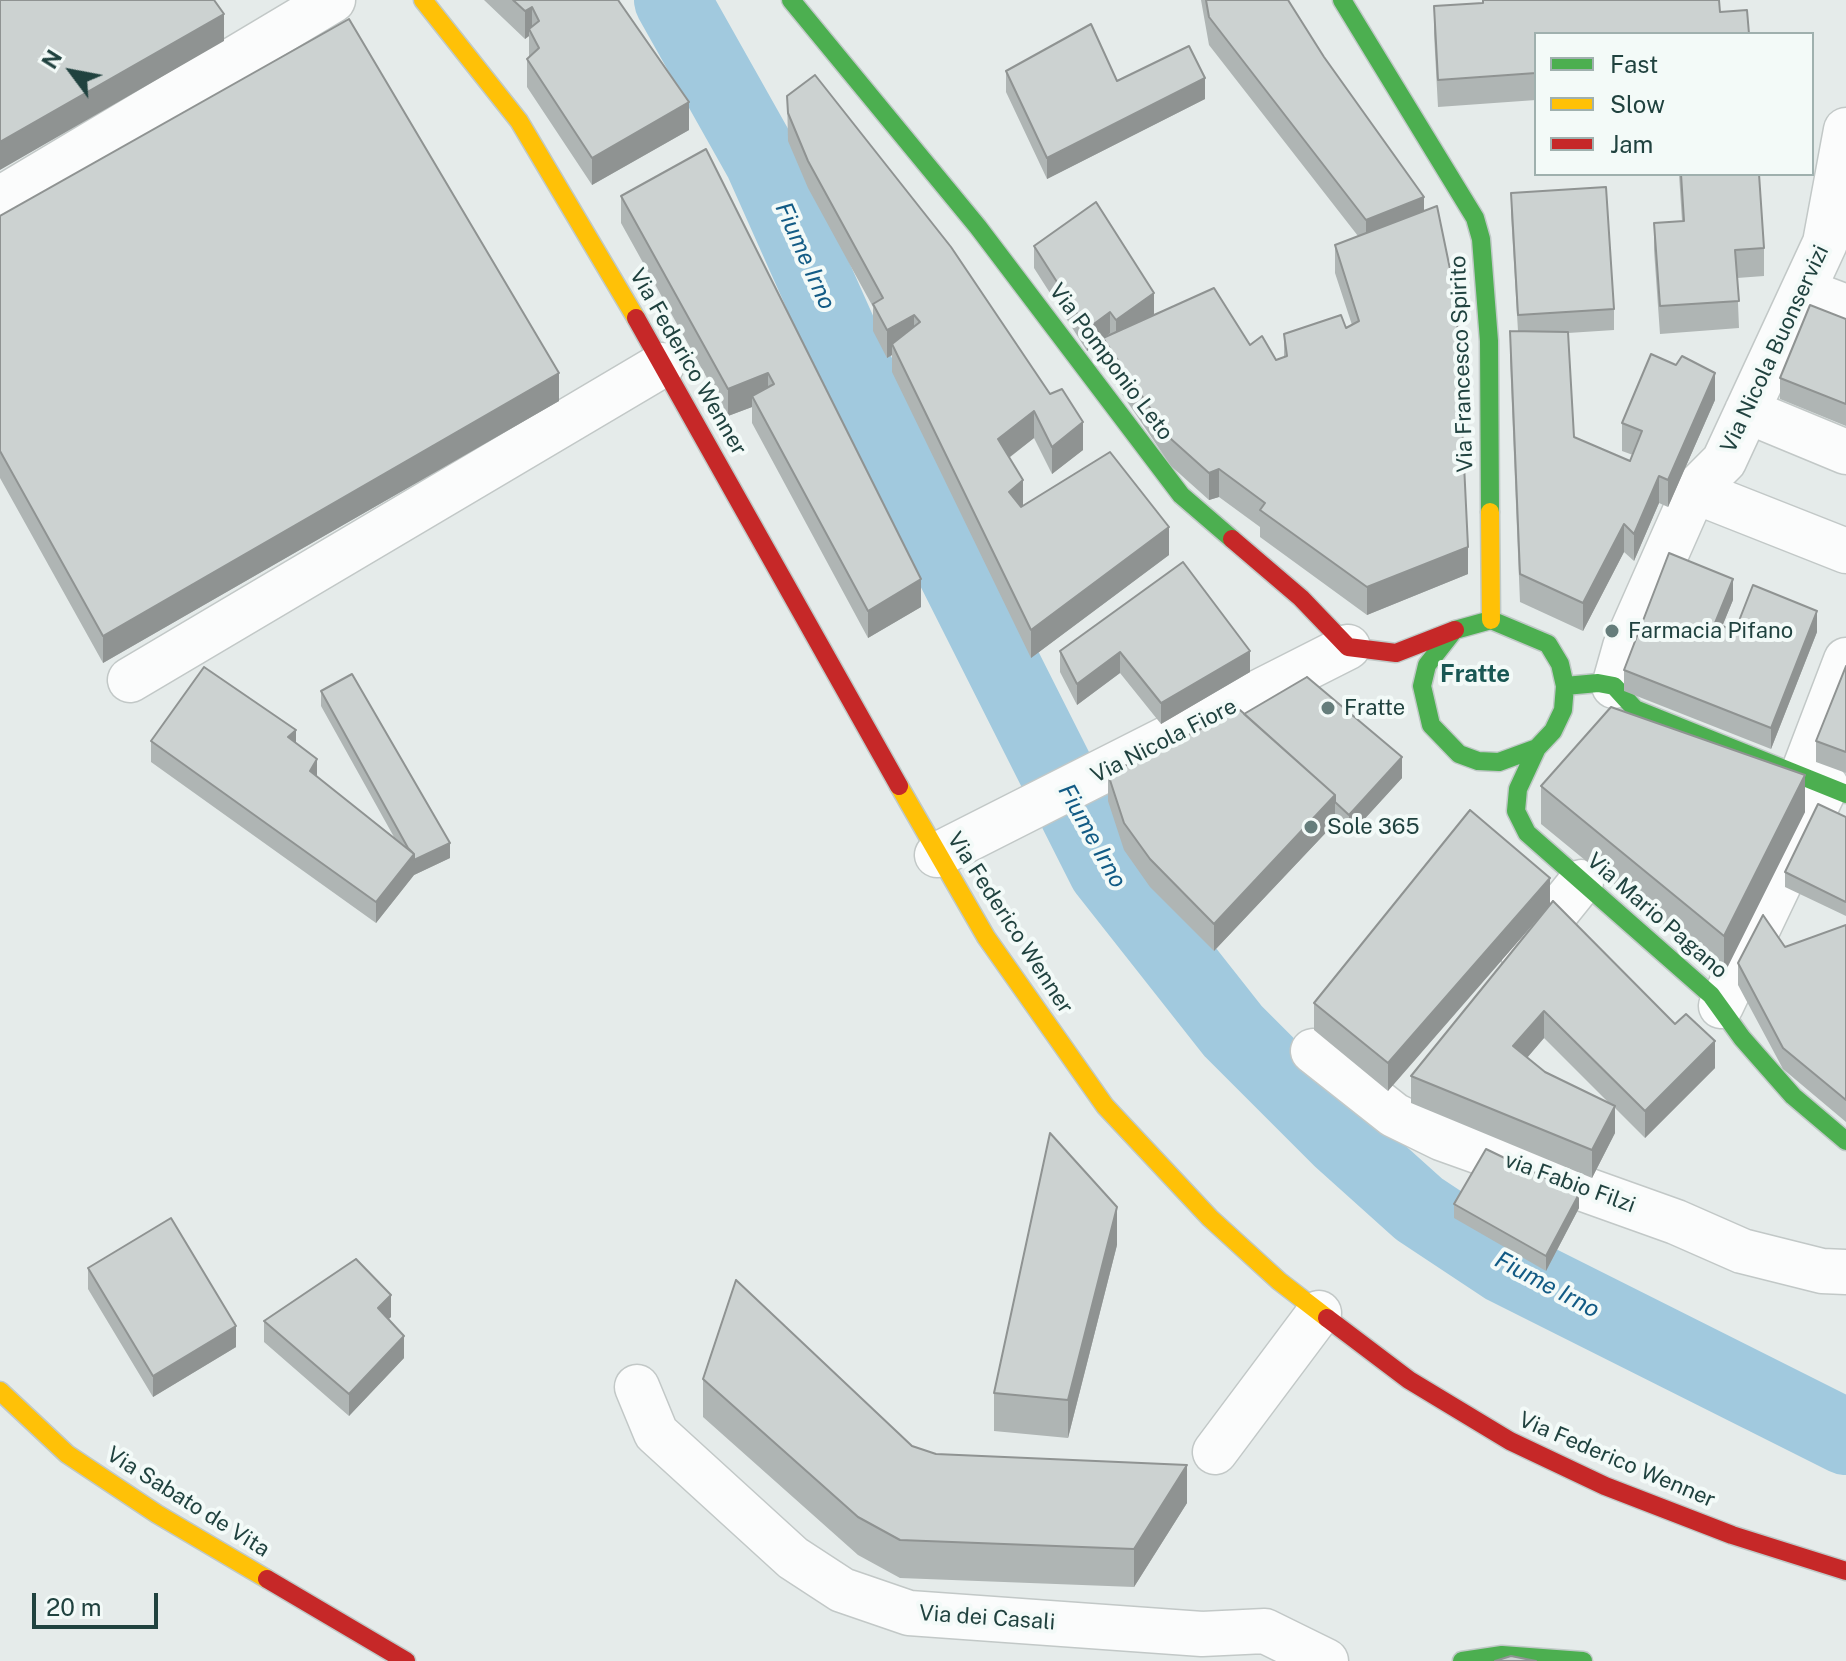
<!DOCTYPE html>
<style>
body{margin:0}
#map{position:relative;width:1846px;height:1661px;overflow:hidden;background:#e5ebea;font-family:"Public Sans",sans-serif}
canvas{display:block}
.legend{position:absolute;left:1534px;top:32px;width:280px;height:144px;box-sizing:border-box;background:#f3faf8;border:2px solid #9fb0ae;margin:0;padding:10px 14px;list-style:none;font-size:24px;color:#20423f}
.legend li{display:flex;align-items:center;gap:16px;height:40px}
.legend b{width:40px;border:2px solid #9fb0ae}
.north{position:absolute;left:32px;top:32px;width:80px;height:80px;-webkit-text-stroke:6px #f3faf8;paint-order:stroke;rotate:302deg;font-size:22px;font-weight:700;line-height:32px;text-align:center;color:#20423f}
.north::after{content:'';display:block;margin:auto;width:28px;height:36px;background:#20423f;clip-path:polygon(50% 0,100% 100%,50% 72%,0 100%)}
.scale{position:absolute;left:32px;top:1593px;width:126px;height:36px;box-sizing:border-box;border:4px solid #20423f;border-top:0;padding-left:10px;font-size:24px;line-height:28px;white-space:nowrap;color:#20423f;-webkit-text-stroke:6px #f3faf8;paint-order:stroke}
</style>
<div id="map">
<canvas width="1846" height="1661"></canvas>
<ul class="legend">
<li><b style="height:10px;background:#4caf50"></b>Fast</li>
<li><b style="height:10px;background:#ffc107"></b>Slow</li>
<li><b style="height:10px;background:#c62828"></b>Jam</li>
</ul>
<div class="north">N</div>
<div class="scale">20 m</div>
</div>
<script>
const ctx = document.querySelector('canvas').getContext('2d');
ctx.lineJoin = 'round';
function toPath(rows) {
  const path = new Path2D();
  for (const r of rows) {
    path.moveTo(r[0], r[1]);
    for (let i = 2; i < r.length; i += 2) path.lineTo(r[i], r[i + 1]);
  }
  return path;
}
function stroke(path, color, width, dash) {
  ctx.strokeStyle = color;
  ctx.lineWidth = width;
  ctx.lineCap = dash ? 'butt' : 'round';
  ctx.setLineDash(dash || []);
  ctx.stroke(path);
}
function fillPath(path, color) {
  ctx.fillStyle = color;
  ctx.fill(path, 'evenodd');
}
function write(font, color, halo, rows, align = 'center') {
  ctx.font = font + ' "Public Sans",sans-serif';
  ctx.lineWidth = 8;
  ctx.setLineDash([]);
  ctx.textBaseline = 'middle';
  ctx.strokeStyle = halo;
  ctx.fillStyle = color;
  for (const [text, x, y, turn = 0] of rows) {
    ctx.save();
    ctx.translate(x, y);
    ctx.rotate((+turn || 0) * Math.PI / 180);
    ctx.textAlign = isNaN(turn) ? turn : align;
    if (halo) ctx.strokeText(text, 0, 0);
    ctx.fillText(text, 0, 0);
    ctx.restore();
  }
}
const river = toPath([
 [672,0,762,160,869,400,1106,870,1233,1031,1340,1138,1419,1209,1505,1266,1846,1437]
]);
const street = toPath([
 [0,199,333,0],
 [1804,291,1846,307],
 [1747,411,1846,452],
 [1694,491,1846,551],
 [130,680,662,365],
 [1614,686,1625,647,1694,491,1724,461,1825,243,1846,130],
 [1801,778,1846,660],
 [937,855,1348,647],
 [1523,954,1581,882],
 [1721,1006,1826,786],
 [1313,1051,1394,1115,1441,1138,1676,1222,1742,1251,1822,1271,1846,1272],
 [637,1387,656,1433,793,1558,842,1590,909,1613,1202,1634,1265,1631,1326,1661],
 [1215,1452,1319,1313]
]);
const fast = toPath([
 [791,0,978,227,1181,495,1232,539],
 [1342,0,1475,218,1481,239,1489,341,1490,512],
 [1452,633,1427,665,1422,686,1431,725,1459,754,1478,761,1499,762,1537,748,1553,731,1563,710,1565,686,1560,664,1548,644,1491,620,1455,630],
 [1565,686,1598,683,1614,686,1635,709,1846,794],
 [1537,748,1518,789,1516,811,1527,833,1711,995,1742,1038,1793,1096,1846,1141],
 [1462,1661,1502,1655,1583,1661]
]);
const slow = toPath([
 [423,0,519,121,636,318],
 [1490,512,1491,620],
 [899,786,986,937,1105,1106,1210,1218,1279,1281,1327,1318],
 [0,1391,67,1454,157,1514,267,1579]
]);
const jam = toPath([
 [636,318,899,786],
 [1232,539,1301,598,1348,647,1396,653,1455,630],
 [1327,1318,1409,1380,1510,1441,1605,1486,1732,1535,1846,1571],
 [267,1579,406,1661]
]);
const wall = toPath([
 [484,0,618,0,689,130,592,185,527,87,527,59,529,57,529,36,525,39],
 [1201,0,1288,0,1324,57,1424,211,1468,574,1367,615,1260,537,1260,527,1219,497,1209,500,1171,466,1103,366,1103,339,1087,351,1034,268,1034,246,1154,314,1150,317,1250,345,1276,360,1284,357,1284,334,1346,328,1352,325,1335,273,1335,245,1358,236,1209,45],
 [1482,0,1719,0,1536,34,1536,100,1438,107,1434,34,1434,6,1482,3],
 [1006,71,1117,81,1205,99,1047,179,1006,92],
 [787,96,1083,450,1052,474,1034,438,1009,458,1023,506,1169,555,1031,658,892,372,892,355,887,358,873,331,873,307,808,188,788,141],
 [706,149,921,607,868,638,752,423,752,407,728,416,621,223,621,196],
 [1679,174,1759,174,1764,248,1764,276,1737,278,1739,328,1660,334,1654,250,1654,223,1682,221],
 [1511,193,1614,309,1614,330,1568,333,1574,437,1630,461,1633,455,1622,451,1622,423,1715,400,1668,507,1659,503,1634,561,1624,552,1583,631,1520,602,1510,359,1510,331,1518,331,1511,214],
 [0,216,559,401,103,663,0,478],
 [1846,319,1846,426,1780,399,1780,378],
 [1183,562,1250,672,1161,724,1120,673,1077,705,1060,672,1060,651],
 [1733,600,1722,626,1735,631,1817,632,1771,749,1624,691,1624,670],
 [1846,666,1846,773,1816,762,1816,741],
 [321,691,450,858,414,875,376,923,151,762,151,741,296,743,317,777,394,837,321,706],
 [1244,714,1402,778,1349,836,1335,823,1214,951,1150,887,1124,850,1108,801,1108,774],
 [1541,786,1805,812,1724,974,1541,824],
 [1470,810,1388,1091,1314,1030,1314,1003],
 [1846,817,1846,916,1785,887,1785,872],
 [1553,901,1715,1068,1645,1138,1615,1108,1615,1133,1592,1178,1411,1103,1411,1076],
 [1544,1038,1609,1103,1545,1072,1527,1058],
 [1846,925,1846,1122,1783,1069,1738,985,1738,963,1785,947],
 [1454,1204,1579,1208,1546,1271,1454,1218],
 [1117,1245,1068,1438,994,1431,994,1393],
 [88,1268,236,1347,153,1397,88,1289],
 [391,1317,388,1319,404,1358,349,1416,264,1342,264,1321],
 [703,1379,936,1454,1187,1503,1134,1587,900,1578,858,1555,703,1417]
]);
const shadedWall = toPath([
 [532,7,532,35,529,29,529,36,525,39,525,11],
 [224,14,224,41,0,170,0,142],
 [1205,78,1205,99,1047,179,1047,158],
 [689,102,689,130,592,185,592,158],
 [1424,197,1424,224,1366,247,1366,220],
 [1154,293,1154,314,1116,341,1116,320],
 [1110,312,1110,333,1087,351,1087,329],
 [914,315,914,342,892,344,892,355,887,358,887,330],
 [559,373,559,401,103,663,103,636],
 [768,373,768,401,752,396,752,407,728,416,728,389],
 [1715,373,1715,400,1668,507,1668,480],
 [1034,411,1034,438,998,466,998,439],
 [1083,422,1083,450,1052,474,1052,447],
 [1219,469,1219,497,1209,500,1209,473],
 [1659,476,1659,503,1634,561,1634,534],
 [1023,480,1023,508,1009,519,1009,492],
 [1624,524,1624,552,1583,631,1583,603],
 [1169,527,1169,555,1031,658,1031,630],
 [1468,547,1468,574,1367,615,1367,587],
 [921,579,921,607,868,638,868,611],
 [1733,579,1733,600,1715,644,1715,623],
 [1817,611,1817,632,1771,749,1771,728],
 [1250,651,1250,672,1161,724,1161,703],
 [1120,652,1120,673,1077,705,1077,684],
 [296,730,296,751,288,737],
 [1402,757,1402,778,1349,836,1349,815],
 [317,759,317,781,310,771],
 [1805,775,1805,812,1724,974,1724,936],
 [1335,795,1335,823,1214,951,1214,924],
 [450,843,450,858,414,875,376,923,376,902,414,854],
 [1550,878,1550,905,1388,1091,1388,1063],
 [1544,1011,1544,1038,1513,1074,1513,1046],
 [1715,1041,1715,1068,1645,1138,1645,1111],
 [1615,1106,1615,1133,1592,1178,1592,1150],
 [1579,1194,1579,1208,1546,1271,1546,1256],
 [1117,1207,1117,1245,1068,1438,1068,1400],
 [391,1295,391,1317,378,1329,378,1308],
 [236,1326,236,1347,153,1397,153,1376],
 [404,1336,404,1358,349,1416,349,1394],
 [1187,1465,1187,1503,1134,1587,1134,1549]
]);
const building = toPath([
 [0,0,214,0,224,14,0,142,0,0],
 [513,0,618,0,689,102,592,158,527,59,539,48,529,29,539,21,532,7,525,11,513,0],
 [1206,0,1288,0,1324,57,1424,197,1366,220,1209,17,1206,0],
 [1483,0,1719,0,1720,12,1747,10,1749,34,1536,34,1536,73,1438,80,1434,6,1483,3,1483,0],
 [349,19,559,373,103,636,0,451,0,216,349,19],
 [1091,24,1117,81,1189,46,1205,78,1047,158,1006,71,1091,24],
 [815,75,951,247,1050,394,1062,389,1083,422,1052,447,1034,411,998,439,1023,480,1009,492,1021,507,1110,452,1169,527,1031,630,892,344,920,322,914,315,887,330,873,304,883,298,808,161,788,113,787,96,815,75],
 [706,149,921,579,868,611,752,396,774,384,768,373,728,389,621,196,706,149],
 [1681,174,1759,174,1764,248,1735,250,1739,301,1660,306,1654,223,1684,221,1681,174],
 [1606,187,1614,309,1518,315,1511,193,1606,187],
 [1096,202,1154,293,1116,320,1110,312,1087,329,1034,246,1096,202],
 [1437,206,1456,298,1468,547,1367,587,1260,510,1265,503,1219,469,1209,473,1171,439,1103,338,1214,288,1250,345,1262,336,1276,360,1287,356,1284,334,1341,315,1346,328,1359,321,1335,245,1437,206],
 [1810,305,1846,319,1846,404,1780,378,1810,305],
 [1510,331,1568,332,1574,437,1630,461,1642,431,1622,423,1651,354,1676,365,1682,356,1715,373,1668,480,1659,476,1634,534,1624,524,1583,603,1520,574,1510,331],
 [1669,553,1733,579,1715,623,1735,631,1753,585,1817,611,1771,728,1624,670,1669,553],
 [1183,562,1250,651,1161,703,1120,652,1077,684,1060,651,1183,562],
 [1846,666,1846,752,1816,741,1846,666],
 [204,667,296,730,288,737,317,759,310,771,414,854,376,902,151,741,204,667],
 [352,674,450,843,414,860,414,854,408,848,321,691,352,674],
 [1307,677,1402,757,1349,815,1335,802,1335,795,1244,714,1307,677],
 [1611,707,1805,775,1724,936,1541,786,1611,707],
 [1240,710,1335,795,1214,924,1150,859,1124,823,1108,774,1240,710],
 [1818,804,1846,817,1846,902,1785,872,1818,804],
 [1470,810,1550,878,1388,1063,1314,1003,1470,810],
 [1553,901,1675,1024,1686,1014,1715,1041,1645,1111,1544,1011,1513,1046,1545,1072,1615,1106,1592,1150,1411,1076,1553,901],
 [1763,915,1785,947,1846,925,1846,1100,1783,1048,1738,963,1763,915],
 [1050,1133,1117,1207,1068,1400,994,1393,1050,1133],
 [1486,1149,1579,1194,1546,1256,1454,1204,1486,1149],
 [171,1218,236,1326,153,1376,88,1268,171,1218],
 [356,1259,391,1295,378,1308,404,1336,349,1394,264,1321,356,1259],
 [736,1280,912,1446,936,1454,1187,1465,1134,1549,900,1540,858,1517,703,1379,736,1280],
 [1511,1656,1536,1661,1495,1661,1511,1656]
]);
const markers = [
 [1612,631,8,"#657d7b"],
 [1328,708,8,"#657d7b"],
 [1311,827,8,"#657d7b"]
];
const streetNames = [
 ["Via Nicola Buonservizi",1775,349,-65],
 ["Via Federico Wenner",688,362,60],
 ["Via Pomponio Leto",1111,362,53],
 ["Via Francesco Spirito",1462,364,-92],
 ["Via Nicola Fiore",1164,741,-27],
 ["Via Mario Pagano",1657,916,41],
 ["Via Federico Wenner",1010,923,57],
 ["via Fabio Filzi",1570,1183,20],
 ["Via Federico Wenner",1617,1460,23],
 ["Via Sabato de Vita",188,1502,32],
 ["Via dei Casali",987,1618,4]
];
const poiNames = [
 ["Farmacia Pifano",1628,631],
 ["Fratte",1344,708],
 ["Sole 365",1327,827]
];
const waterNames = [
 ["Fiume Irno",805,256,66],
 ["Fiume Irno",1092,836,61],
 ["Fiume Irno",1547,1285,28]
];
const neighbourhoodNames = [
 ["Fratte",1475,675]
];
stroke(river, '#a1c9de', 76);
stroke(street, '#c2c8c7', 47);
stroke(fast, '#c0c9c7', 21);
stroke(slow, '#c0c9c7', 21);
stroke(jam, '#c0c9c7', 21);
stroke(street, '#fbfcfc', 44);
stroke(fast, '#4caf50', 18);
stroke(slow, '#ffc107', 18);
stroke(jam, '#c62828', 18);
fillPath(wall, '#afb5b4');
fillPath(shadedWall, '#8f9392');
fillPath(building, '#ccd2d1');
stroke(building, '#8f9392', 2);
for (const [x, y, r, color] of markers) {
  const dot = new Path2D();
  dot.arc(x, y, r, 0, 2 * Math.PI);
  ctx.fillStyle = color;
  ctx.fill(dot);
  stroke(dot, '#f3faf8', 3);
}
write('22px', '#20423f', '#f3faf8', streetNames);
write('22px', '#20423f', '#f3faf8', poiNames, 'left');
write('italic 24px', '#125b85', '#f3faf8', waterNames);
write('bold 24px', '#195754', '#f3faf8', neighbourhoodNames);
</script>
